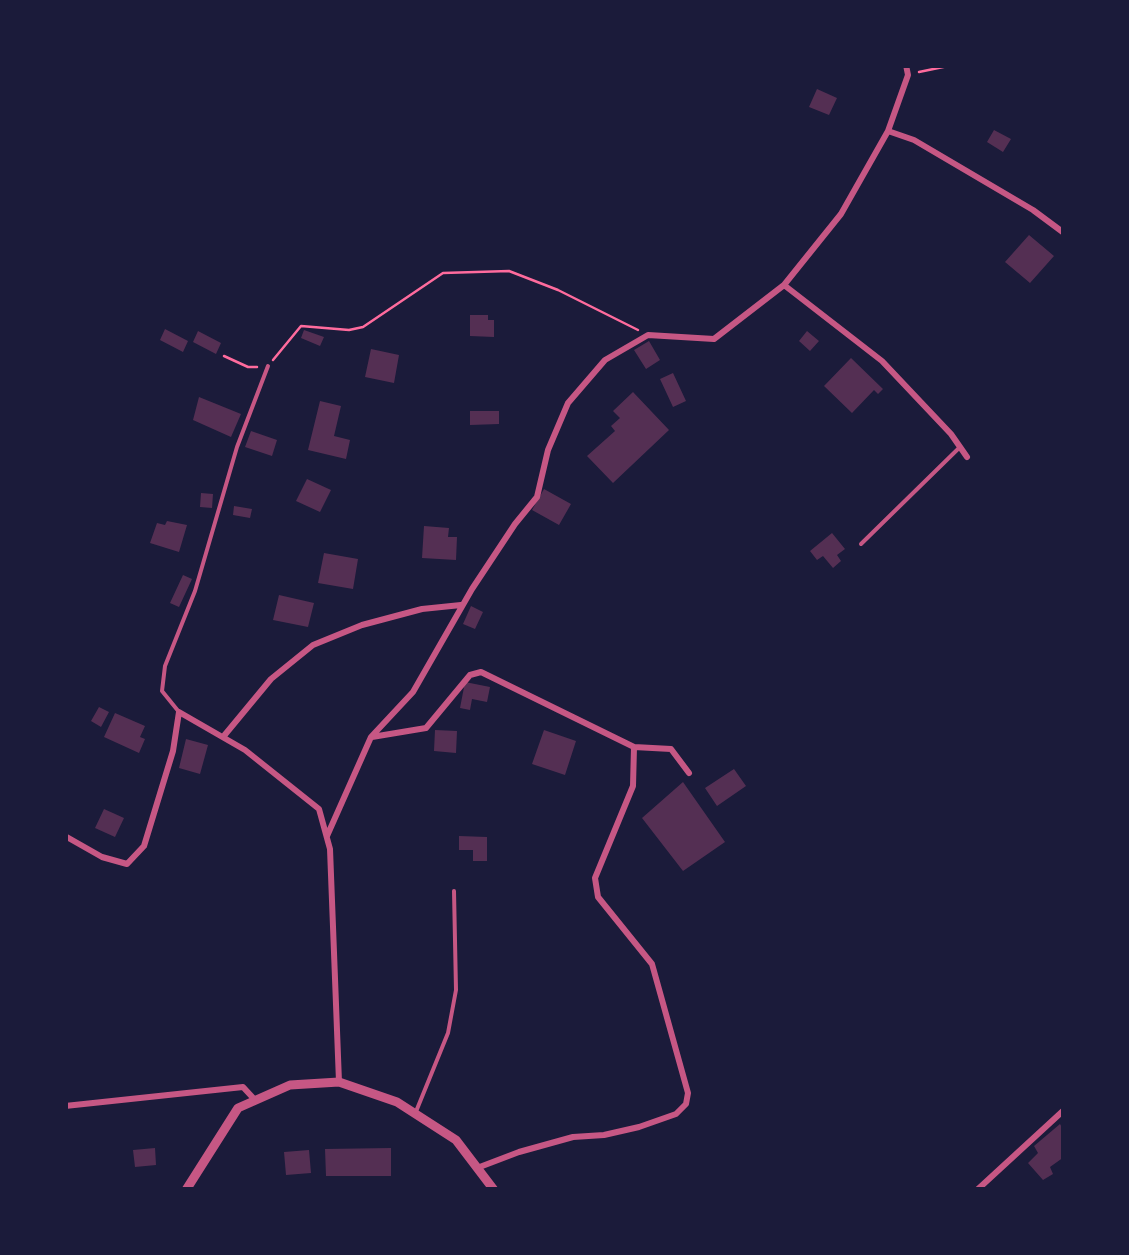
<!DOCTYPE html>
<style>
body{margin:0}
#map{position:relative;width:1129px;height:1255px;overflow:hidden;background:#1b1b3a;font-family:"Open Sans",sans-serif}
canvas{display:block}
.frame{position:absolute;inset:0;border:68px solid #1b1b3a;pointer-events:none}
</style>
<div id="map">
<canvas width="1129" height="1255"></canvas>
<div class="frame"></div>
</div>
<script>
const ctx = document.querySelector('canvas').getContext('2d');
ctx.lineJoin = 'round';
function fillPath(path, color) {
  ctx.fillStyle = color;
  ctx.fill(path, 'evenodd');
}
function toPath(rows) {
  const path = new Path2D();
  for (const r of rows) {
    path.moveTo(r[0], r[1]);
    for (let i = 2; i < r.length; i += 2) path.lineTo(r[i], r[i + 1]);
  }
  return path;
}
function stroke(path, color, width, dash) {
  ctx.strokeStyle = color;
  ctx.lineWidth = width;
  ctx.lineCap = dash ? 'butt' : 'round';
  ctx.setLineDash(dash || []);
  ctx.stroke(path);
}
const building = toPath([
 [817,89,837,98,829,115,809,107],
 [994,130,1011,139,1003,152,987,142],
 [1029,235,1054,256,1030,283,1005,262],
 [470,315,488,315,488,320,494,320,494,337,470,336],
 [165,329,188,341,183,352,160,340],
 [304,330,324,337,320,346,301,338],
 [198,331,221,343,216,354,193,342],
 [807,331,819,341,810,351,799,341],
 [649,341,660,360,646,369,634,350],
 [371,349,399,355,394,383,365,377],
 [851,358,883,389,878,394,874,390,852,413,824,386],
 [673,373,686,401,673,407,660,379],
 [633,392,669,430,613,483,587,456,615,431,611,426,620,418,613,411],
 [199,397,241,414,231,437,193,420],
 [320,401,341,406,334,436,350,440,346,459,308,450],
 [470,411,499,411,499,424,470,425],
 [251,431,277,440,272,456,245,447],
 [307,479,331,490,320,512,296,501],
 [544,489,571,504,559,525,532,510],
 [201,493,213,494,212,508,200,507],
 [234,506,252,509,250,518,233,515],
 [167,521,187,525,179,552,150,543,157,523,165,525],
 [424,526,449,528,448,537,457,537,456,560,422,558],
 [832,533,845,549,837,555,841,561,833,568,823,556,817,560,810,551],
 [324,553,358,559,353,589,318,583],
 [183,575,192,579,179,607,170,603],
 [279,595,314,603,308,627,273,620],
 [471,606,483,612,475,629,463,624],
 [465,682,490,687,487,702,472,699,470,710,460,708],
 [99,707,109,712,101,727,91,721],
 [115,713,145,726,140,737,145,739,139,753,104,737],
 [435,730,457,731,456,753,434,751],
 [544,730,576,741,565,775,532,764],
 [186,739,208,745,200,774,179,768],
 [734,769,746,786,717,806,705,788],
 [683,782,725,842,683,871,642,818],
 [104,809,124,818,115,837,95,828],
 [459,836,487,837,487,861,473,861,473,850,459,850],
 [1060,1124,1064,1131,1064,1157,1050,1167,1053,1174,1043,1180,1028,1163,1038,1153,1034,1146],
 [155,1148,156,1165,135,1167,133,1150],
 [391,1148,391,1176,326,1176,325,1149],
 [309,1150,311,1173,286,1175,284,1152]
]);
const path = toPath([
 [919,72,948,66,980,65],
 [224,356,248,367,257,367],
 [273,360,301,326,349,330,363,327,443,273,509,271,558,290,638,330]
]);
const service = toPath([
 [861,544,959,448],
 [179,712,162,691,165,666,195,591,237,447,268,366],
 [415,1114,448,1033,456,990,454,891]
]);
const minor = toPath([
 [888,131,908,75,906,65],
 [784,285,882,361,951,434,967,457],
 [223,737,271,679,313,645,362,625,422,609,461,605],
 [372,737,426,728,470,675,481,672,634,747,671,749,689,773],
 [65,836,102,857,127,864,144,846,173,751,179,712,245,750,319,809,330,849,339,1082],
 [327,836,371,737,413,692,472,589,515,524,537,497,548,450,568,403,605,360,648,335,714,339,784,285,841,214,888,131,914,140,1033,210,1064,233],
 [65,1106,243,1087,255,1100],
 [477,1168,519,1152,573,1137,604,1135,639,1127,676,1114,686,1104,688,1093,652,964,598,897,595,878,633,786,634,747],
 [977,1190,1064,1110]
]);
const tertiary = toPath([
 [186,1190,238,1108,290,1085,339,1082,397,1102,456,1140,494,1190]
]);
fillPath(building, '#542f53');
stroke(path, '#ff6b9d', 2.5);
stroke(service, '#c65784', 4);
stroke(minor, '#c65784', 6);
stroke(tertiary, '#c65784', 9);
</script>
